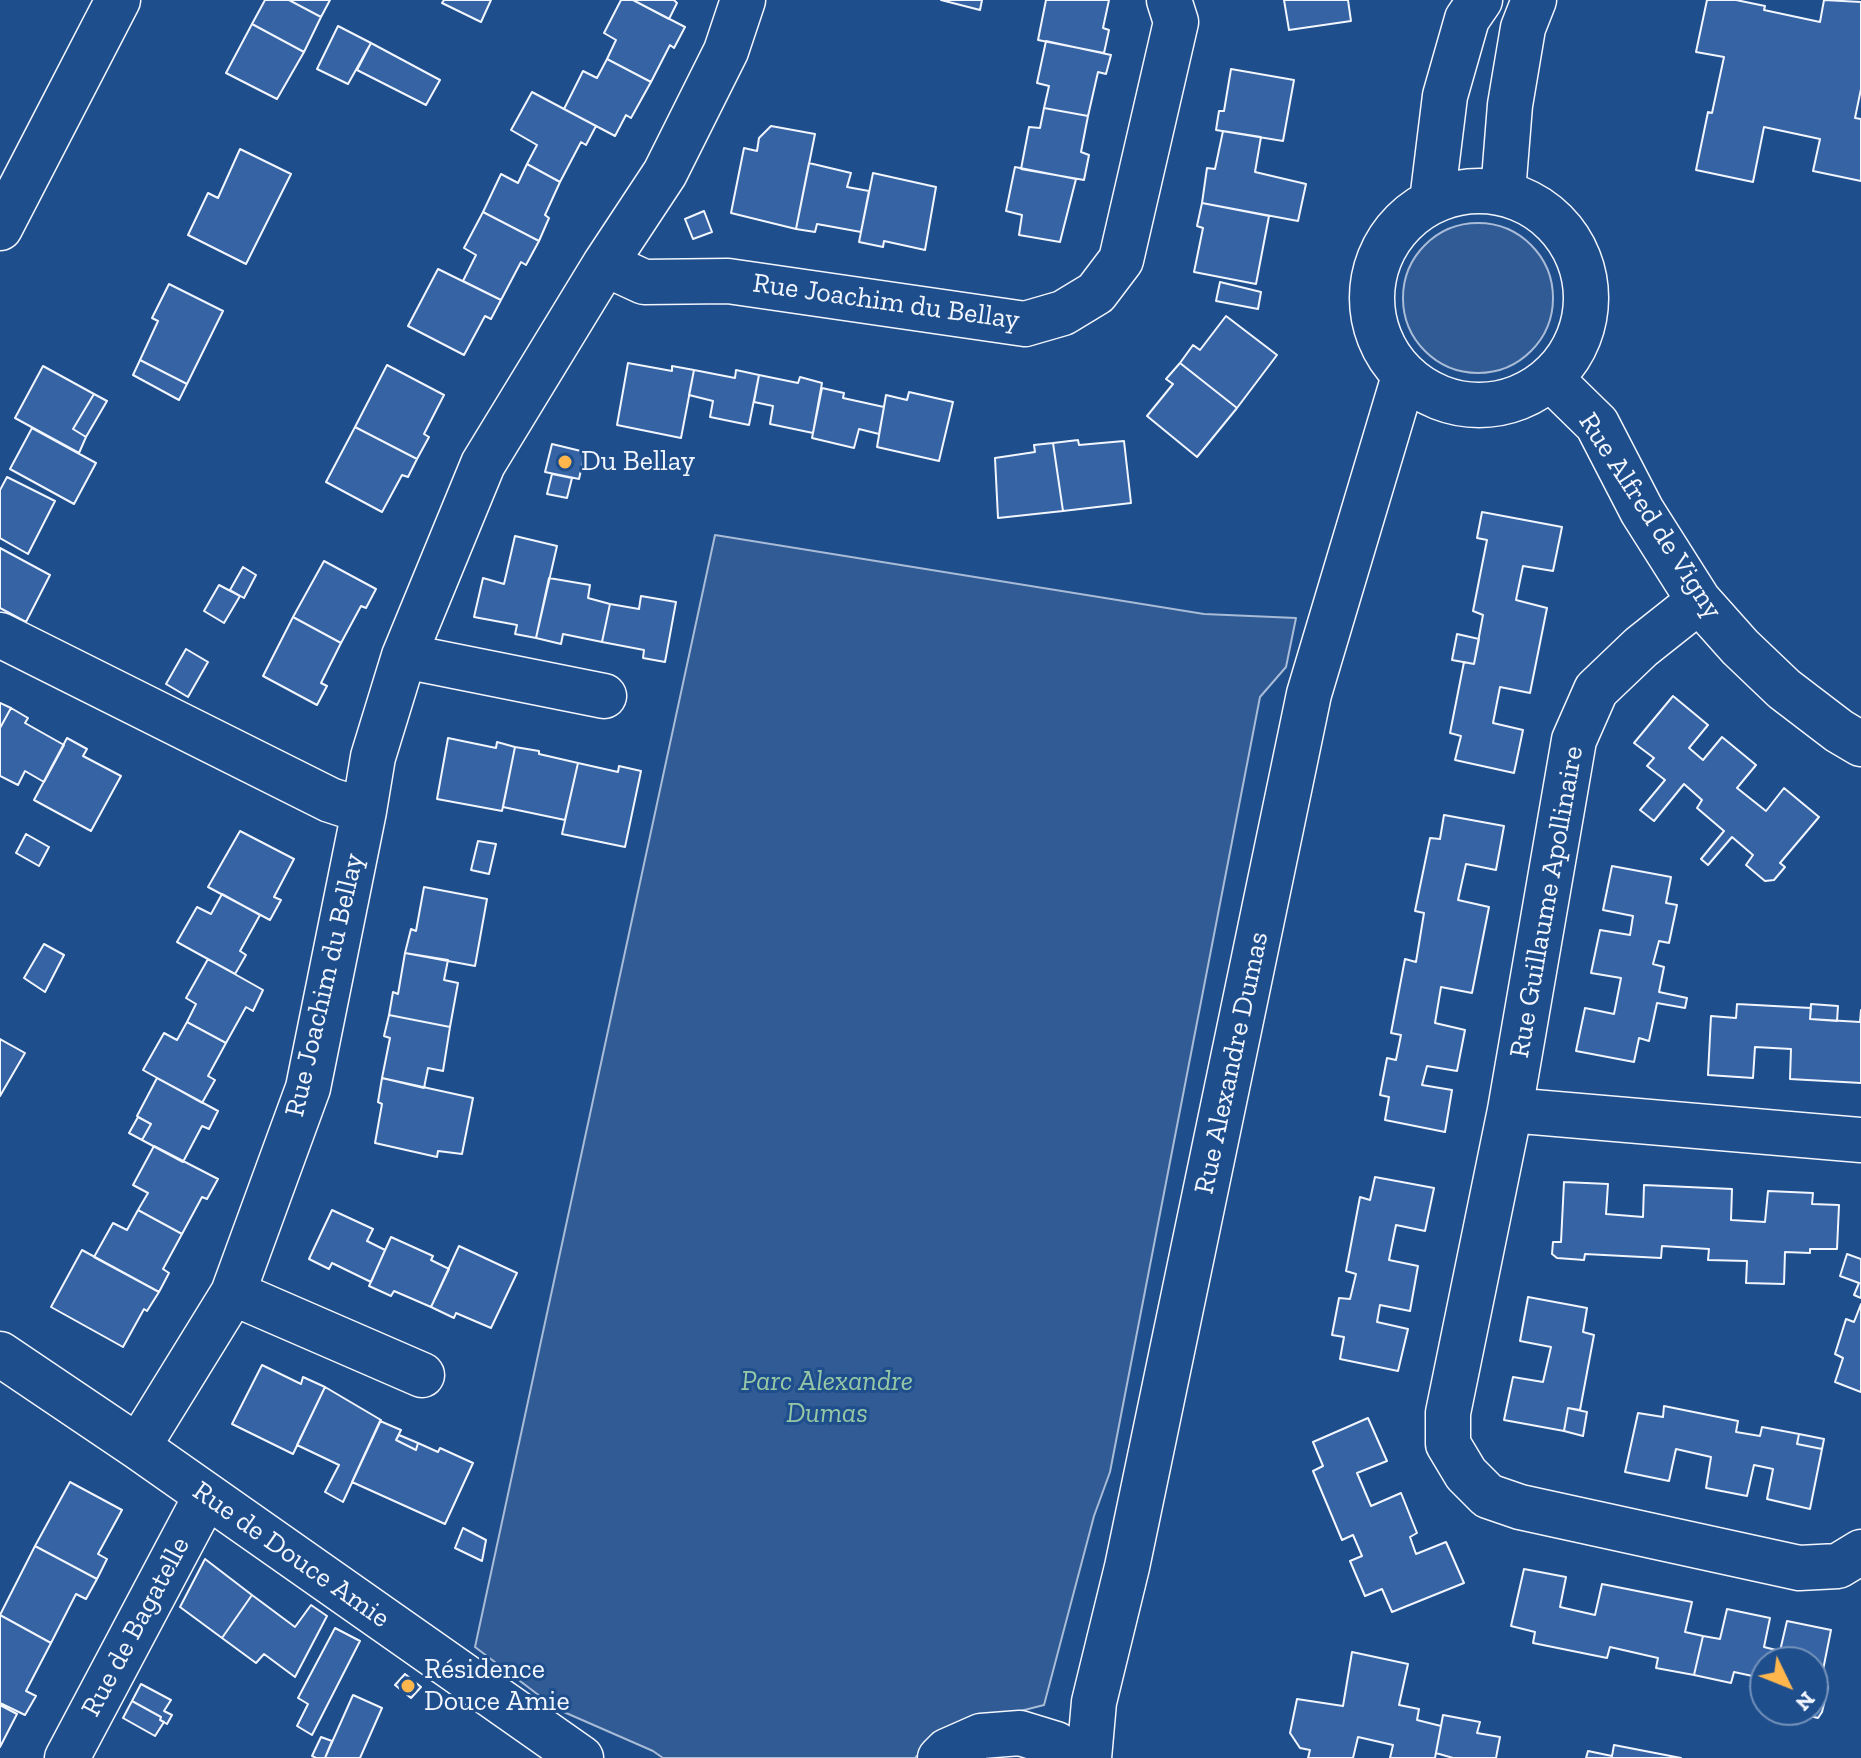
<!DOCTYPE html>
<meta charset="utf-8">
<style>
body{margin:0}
#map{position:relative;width:1861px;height:1758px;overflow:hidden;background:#1f4e8c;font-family:"Zilla Slab",serif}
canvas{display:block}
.north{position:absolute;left:1749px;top:1646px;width:80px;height:80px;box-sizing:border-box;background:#1f4e8c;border:2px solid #7391ba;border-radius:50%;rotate:133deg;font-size:22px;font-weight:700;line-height:32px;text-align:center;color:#f2f6ff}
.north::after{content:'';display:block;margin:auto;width:28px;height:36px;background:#ffb74d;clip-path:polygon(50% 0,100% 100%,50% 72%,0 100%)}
</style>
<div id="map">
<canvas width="1861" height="1758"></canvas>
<div class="north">N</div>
</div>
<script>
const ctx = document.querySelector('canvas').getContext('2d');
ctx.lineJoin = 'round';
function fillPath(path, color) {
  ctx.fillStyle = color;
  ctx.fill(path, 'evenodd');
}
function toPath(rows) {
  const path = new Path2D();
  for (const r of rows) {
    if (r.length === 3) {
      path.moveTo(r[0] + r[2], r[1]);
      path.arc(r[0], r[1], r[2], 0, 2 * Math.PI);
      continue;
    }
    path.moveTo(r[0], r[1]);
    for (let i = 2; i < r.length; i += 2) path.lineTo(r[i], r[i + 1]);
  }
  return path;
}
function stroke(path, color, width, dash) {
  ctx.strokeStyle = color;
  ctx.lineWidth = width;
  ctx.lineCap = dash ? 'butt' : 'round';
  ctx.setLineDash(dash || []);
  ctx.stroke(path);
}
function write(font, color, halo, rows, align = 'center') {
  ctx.font = font + ' "Zilla Slab",serif';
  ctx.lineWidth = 6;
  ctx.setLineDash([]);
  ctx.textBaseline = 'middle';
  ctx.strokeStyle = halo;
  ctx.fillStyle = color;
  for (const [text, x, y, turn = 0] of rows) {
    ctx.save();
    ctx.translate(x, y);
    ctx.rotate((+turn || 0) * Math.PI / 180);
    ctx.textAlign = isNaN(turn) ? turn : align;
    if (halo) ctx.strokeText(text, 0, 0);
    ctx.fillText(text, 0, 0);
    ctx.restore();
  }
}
const green = toPath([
 [1478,298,75],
 [715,535,1204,614,1296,618,1286,667,1260,697,1110,1472,1094,1516,1044,1705,989,1719,924,1748,915,1758,663,1758,653,1751,557,1709,475,1647,715,535]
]);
const building = toPath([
 [265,0,289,0,321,17,304,52,252,24,265,0],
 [289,0,330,0,321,17,289,0],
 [444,0,491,0,481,22,442,3,444,0],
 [621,0,633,0,685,27,674,48,670,45,651,82,607,59,616,40,604,33,621,0],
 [633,0,674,0,677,3,669,19,633,0],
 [941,0,982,0,980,10,941,0],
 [1046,0,1109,0,1103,28,1109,30,1104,53,1038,40,1046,0],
 [1284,0,1348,0,1351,21,1289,30,1284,0],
 [1707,0,1736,0,1765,6,1764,10,1820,22,1824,0,1861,2,1861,89,1855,118,1861,119,1861,181,1813,171,1820,139,1764,127,1753,182,1696,170,1708,112,1712,113,1724,57,1696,52,1707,0],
 [252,24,304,52,277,99,226,73,252,24],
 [338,26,371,43,348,84,317,69,338,26],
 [1046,41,1111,55,1106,74,1098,72,1088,116,1044,108,1049,86,1037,83,1046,41],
 [371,43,440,80,426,105,357,70,371,43],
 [607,59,651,82,631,118,626,115,615,136,564,109,583,71,597,78,607,59],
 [1231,69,1294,80,1283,141,1216,130,1219,111,1224,111,1231,69],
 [532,92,596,126,586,145,581,142,560,182,527,164,537,145,511,130,532,92],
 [1044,108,1088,116,1081,152,1089,155,1084,180,1021,169,1029,127,1040,128,1044,108],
 [771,126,815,134,796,229,731,213,744,148,757,151,759,138,771,126],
 [1223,131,1261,137,1255,172,1306,184,1298,221,1202,203,1207,168,1215,169,1223,131],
 [240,149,291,174,246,264,188,235,208,193,218,198,240,149],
 [809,163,851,173,847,187,869,191,861,232,817,224,815,232,796,229,809,163],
 [527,164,560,182,545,215,549,218,539,241,483,212,501,174,518,183,527,164],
 [1015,167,1076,179,1060,242,1019,235,1022,215,1006,211,1015,167],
 [873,173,936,187,925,250,884,241,883,247,859,242,873,173],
 [1202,203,1269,216,1256,284,1194,272,1203,228,1197,226,1202,203],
 [704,211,712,232,693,239,685,219,704,211],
 [483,212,539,241,526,265,521,262,501,300,463,281,476,255,464,248,483,212],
 [438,269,501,300,491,319,485,316,464,355,408,326,438,269],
 [1220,282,1261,292,1258,309,1216,301,1220,282],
 [169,284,223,311,187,384,140,360,158,321,152,318,169,284],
 [1226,316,1277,355,1237,408,1180,363,1193,345,1200,350,1226,316],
 [140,360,187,384,179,400,133,375,140,360],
 [628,363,672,371,672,366,694,370,681,438,617,425,628,363],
 [1180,363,1237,408,1197,457,1147,416,1173,384,1166,379,1180,363],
 [387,365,444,395,424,434,429,437,417,459,355,427,387,365],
 [43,366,94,394,73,429,86,437,79,453,15,418,43,366],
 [694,370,735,378,736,370,759,375,749,425,710,417,713,401,689,395,694,370],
 [759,375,798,383,800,377,822,383,813,433,770,424,773,406,754,402,759,375],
 [822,388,844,393,843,398,884,407,879,434,859,429,854,448,812,438,822,388],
 [909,392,953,402,939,461,877,447,886,395,907,400,909,392],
 [94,394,107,401,86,437,73,429,94,394],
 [355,427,417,459,408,477,402,475,382,512,326,482,355,427],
 [32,428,96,463,74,504,10,469,32,428],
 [1078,440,1079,445,1124,441,1131,503,1063,511,1053,443,1078,440],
 [1053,443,1063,511,998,518,995,458,1035,452,1034,445,1053,443],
 [552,444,585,452,579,479,545,472,552,444],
 [552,474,572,478,567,498,547,494,552,474],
 [7,477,55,501,28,554,0,538,0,490,7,477],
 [1482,512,1562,527,1553,571,1523,566,1516,600,1547,608,1530,693,1500,687,1493,723,1523,730,1514,773,1455,760,1461,736,1450,733,1464,662,1474,664,1483,615,1473,611,1487,540,1477,538,1482,512],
 [515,536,557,546,536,638,515,634,517,625,474,617,483,578,504,584,515,536],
 [0,548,50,575,26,622,0,608,0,548],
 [324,561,376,589,366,608,361,606,341,643,293,617,324,561],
 [243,567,256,575,244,598,230,590,243,567],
 [549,578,590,585,588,598,610,604,602,642,563,634,561,644,536,638,549,578],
 [219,585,240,596,224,623,204,611,219,585],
 [641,596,676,602,665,662,643,658,644,650,602,642,610,604,639,609,641,596],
 [293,617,341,643,321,683,327,686,317,705,263,676,293,617],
 [1457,634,1479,639,1474,664,1452,660,1457,634],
 [186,649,208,662,188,697,166,684,186,649],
 [1673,696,1708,725,1689,748,1703,760,1722,737,1756,765,1737,788,1766,811,1784,788,1819,817,1780,863,1785,867,1774,880,1765,881,1746,865,1753,855,1732,837,1708,865,1701,859,1724,831,1697,808,1702,800,1684,784,1654,821,1640,810,1665,780,1647,766,1654,758,1634,743,1673,696],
 [0,703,11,708,0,728,0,703],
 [11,708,28,718,25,723,64,745,44,782,25,771,18,785,0,776,0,728,11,708],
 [67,738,87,749,83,756,121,776,91,831,34,800,67,738],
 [448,738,496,748,497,742,515,747,502,811,437,799,448,738],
 [515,747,539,751,539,754,578,763,565,820,503,807,515,747],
 [578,763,618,772,619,766,641,771,625,847,562,834,578,763],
 [1444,815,1504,826,1496,870,1466,864,1458,900,1489,907,1472,993,1441,987,1435,1023,1465,1030,1457,1071,1427,1066,1422,1085,1452,1090,1445,1132,1385,1120,1389,1097,1380,1095,1387,1058,1396,1060,1401,1035,1391,1033,1405,959,1416,962,1424,913,1415,911,1430,838,1440,839,1444,815],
 [240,831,294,859,274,897,281,900,270,920,208,887,240,831],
 [26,834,49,847,39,866,16,853,26,834],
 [478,841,496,844,489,874,471,870,478,841],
 [1612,866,1671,877,1666,903,1677,905,1669,943,1659,941,1653,964,1664,967,1659,992,1687,998,1685,1008,1657,1003,1649,1041,1639,1038,1634,1062,1576,1051,1585,1008,1614,1014,1621,978,1591,973,1600,930,1630,935,1633,916,1603,910,1612,866],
 [424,887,487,899,475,966,405,953,411,929,416,931,424,887],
 [222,894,260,915,240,951,246,955,235,974,177,942,197,907,211,914,222,894],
 [44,944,64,955,45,992,24,978,44,944],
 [405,953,448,960,444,980,458,983,450,1027,389,1015,393,992,398,994,405,953],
 [208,959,263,990,253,1011,246,1007,226,1043,187,1022,196,1004,186,998,208,959],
 [1737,1004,1811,1008,1810,1019,1860,1022,1861,1010,1861,1083,1790,1079,1791,1049,1755,1047,1753,1078,1708,1075,1711,1016,1736,1018,1737,1004],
 [1811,1004,1838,1006,1837,1021,1810,1019,1811,1004],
 [389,1015,450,1027,443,1071,428,1068,424,1088,382,1078,390,1038,384,1036,389,1015],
 [187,1022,226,1043,208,1076,215,1080,202,1103,143,1070,164,1033,177,1040,187,1022],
 [0,1039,25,1053,0,1096,0,1039],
 [157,1078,218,1111,209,1129,202,1126,183,1162,142,1140,151,1124,137,1116,157,1078],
 [382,1078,473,1098,462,1154,438,1151,437,1157,375,1143,382,1104,378,1102,382,1078],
 [138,1117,151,1124,142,1140,129,1133,138,1117],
 [154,1146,218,1179,207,1199,202,1197,182,1234,138,1210,148,1193,133,1185,154,1146],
 [1375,1177,1434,1188,1425,1231,1396,1225,1389,1260,1418,1266,1410,1311,1380,1305,1377,1322,1408,1329,1398,1371,1340,1359,1344,1337,1332,1335,1339,1298,1350,1299,1356,1274,1346,1271,1360,1197,1370,1200,1375,1177],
 [1564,1182,1608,1184,1606,1214,1643,1217,1644,1185,1732,1189,1731,1220,1765,1222,1768,1191,1813,1193,1812,1204,1839,1205,1837,1249,1810,1249,1810,1253,1785,1252,1784,1284,1746,1283,1747,1261,1708,1260,1709,1249,1662,1246,1661,1258,1585,1254,1584,1260,1557,1258,1552,1254,1553,1242,1561,1242,1564,1182],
 [138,1210,182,1234,163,1269,169,1273,159,1292,94,1257,113,1223,127,1230,138,1210],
 [332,1210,373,1229,367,1241,385,1250,371,1282,332,1263,329,1269,309,1259,332,1210],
 [391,1237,433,1256,431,1260,449,1269,431,1307,394,1291,391,1296,369,1286,391,1237],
 [459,1246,517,1273,491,1328,456,1313,454,1318,431,1307,459,1246],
 [82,1250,159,1292,147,1311,144,1309,123,1347,51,1307,82,1250],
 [1847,1254,1861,1259,1861,1298,1854,1295,1859,1283,1840,1276,1847,1254],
 [1528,1297,1587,1308,1583,1332,1594,1335,1580,1410,1568,1408,1564,1431,1504,1420,1513,1377,1543,1382,1551,1347,1520,1341,1528,1297],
 [1861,1304,1861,1392,1835,1382,1843,1358,1835,1354,1846,1319,1854,1322,1861,1304],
 [262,1365,301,1384,303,1377,325,1387,293,1454,232,1424,262,1365],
 [325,1387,381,1420,343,1502,325,1492,339,1465,297,1445,325,1387],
 [1664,1406,1738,1421,1736,1432,1760,1436,1762,1427,1799,1434,1797,1444,1822,1449,1810,1509,1767,1499,1773,1469,1754,1465,1747,1496,1706,1488,1711,1457,1676,1449,1669,1481,1625,1472,1638,1413,1663,1417,1664,1406],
 [1568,1408,1587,1412,1583,1436,1564,1431,1568,1408],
 [1368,1418,1387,1461,1357,1473,1371,1506,1401,1493,1417,1533,1410,1537,1416,1554,1446,1542,1464,1583,1392,1612,1382,1589,1365,1596,1350,1561,1362,1556,1353,1535,1342,1540,1313,1471,1323,1466,1313,1442,1368,1418],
 [380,1421,401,1430,396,1440,416,1450,418,1443,438,1452,440,1448,473,1463,445,1524,352,1482,380,1421],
 [1799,1434,1824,1439,1822,1449,1797,1444,1799,1434],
 [399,1435,418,1443,416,1450,396,1440,399,1435],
 [70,1482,122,1510,98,1554,107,1559,97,1579,35,1546,70,1482],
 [463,1528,486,1540,482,1561,455,1548,463,1528],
 [35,1546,97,1579,86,1599,76,1594,51,1643,0,1615,35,1546],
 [205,1559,252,1595,222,1638,180,1607,205,1559],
 [1524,1569,1566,1577,1560,1607,1595,1615,1602,1584,1692,1602,1685,1632,1703,1636,1694,1675,1656,1668,1658,1658,1610,1647,1607,1658,1533,1643,1535,1632,1511,1626,1524,1569],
 [252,1595,295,1627,311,1605,327,1616,295,1677,264,1654,256,1663,222,1638,252,1595],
 [1727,1609,1770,1618,1764,1647,1780,1651,1787,1621,1831,1630,1819,1690,1813,1689,1813,1662,1765,1662,1765,1690,1755,1688,1757,1677,1734,1672,1731,1683,1694,1675,1703,1636,1720,1639,1727,1609],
 [0,1615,51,1643,26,1691,36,1696,25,1715,0,1703,0,1615],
 [335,1628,360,1641,312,1735,297,1726,308,1704,298,1698,335,1628],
 [1352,1652,1408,1664,1399,1705,1419,1709,1417,1720,1441,1726,1435,1758,1390,1758,1393,1745,1358,1737,1353,1758,1308,1758,1310,1750,1300,1748,1290,1733,1297,1699,1343,1706,1352,1652],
 [405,1674,421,1687,411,1698,395,1685,405,1674],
 [141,1684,171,1700,164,1711,172,1715,167,1724,160,1720,161,1717,132,1701,141,1684],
 [1819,1685,1828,1687,1822,1712,1818,1718,1785,1710,1813,1710,1813,1689,1819,1690,1819,1685],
 [353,1695,382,1708,360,1758,325,1758,353,1695],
 [132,1701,161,1717,160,1720,164,1722,155,1736,123,1718,132,1701],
 [0,1705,17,1714,0,1747,0,1705],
 [1443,1715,1480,1722,1477,1733,1500,1737,1496,1758,1453,1758,1436,1753,1443,1715],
 [321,1737,332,1741,325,1758,316,1758,312,1756,321,1737],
 [1614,1745,1681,1758,1586,1758,1588,1751,1612,1756,1614,1745]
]);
const minor = toPath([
 [1479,298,107],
 [1503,192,1510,105,1523,28,1534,0],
 [1432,201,1445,96,1467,19,1480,0],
 [605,264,644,282,728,281,1025,324,1063,313,1096,293,1121,260,1176,22,1169,0],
 [1551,379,1597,424,1642,511,1699,601,1740,647,1784,689,1839,731,1861,744],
 [1699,601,1641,647,1596,690,1574,740,1510,1110,1448,1413,1448,1444,1466,1474,1488,1496,1520,1507,1799,1568,1838,1566,1861,1552],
 [0,635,330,800,364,811],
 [404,656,604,696],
 [1510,1110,1861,1140],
 [233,1293,422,1375],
 [0,1354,138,1447,581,1758],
 [138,1447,233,1293,308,1088,364,811,373,757,404,656,483,464,605,264,665,173,726,51,743,0],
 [67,1758,206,1496],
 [940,1758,947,1751,981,1736,1020,1733,1056,1744,1077,1758],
 [1089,1758,1094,1702,1127,1567,1309,694,1404,376]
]);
const major = toPath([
 [0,228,118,0]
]);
const markers = [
 [565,462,8,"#ffb74d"],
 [408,1686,8,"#ffb74d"]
];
const streetNames = [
 ["Rue Joachim du Bellay",886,302,8],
 ["Rue Alfred de Vigny",1650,516,57],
 ["Rue Guillaume Apollinaire",1547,902,-80],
 ["Rue Joachim du Bellay",325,985,-77],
 ["Rue Alexandre Dumas",1232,1063,-78],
 ["Rue de Douce Amie",291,1555,35],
 ["Rue de Bagatelle",136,1627,-62]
];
const poiNames = [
 ["Du Bellay",581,462],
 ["Résidence",424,1670],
 ["Douce Amie",424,1702]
];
const parkNames = [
 ["Parc Alexandre",827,1382],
 ["Dumas",827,1414]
];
fillPath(green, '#305b95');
stroke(green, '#a8bbd7', 2);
fillPath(building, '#3563a3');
stroke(building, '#f2f6ff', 2);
stroke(minor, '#f2f6ff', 47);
stroke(major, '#f2f6ff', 47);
stroke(minor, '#1f4e8c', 44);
stroke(major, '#1f4e8c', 44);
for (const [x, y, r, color] of markers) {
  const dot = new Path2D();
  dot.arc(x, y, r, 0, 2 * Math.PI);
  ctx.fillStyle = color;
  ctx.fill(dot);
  stroke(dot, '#1f4e8c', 3);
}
write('28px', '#f2f6ff', '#1f4e8c', streetNames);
write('28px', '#f2f6ff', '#1f4e8c', poiNames, 'left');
write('italic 28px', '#97c8a6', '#1f4e8c', parkNames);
</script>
